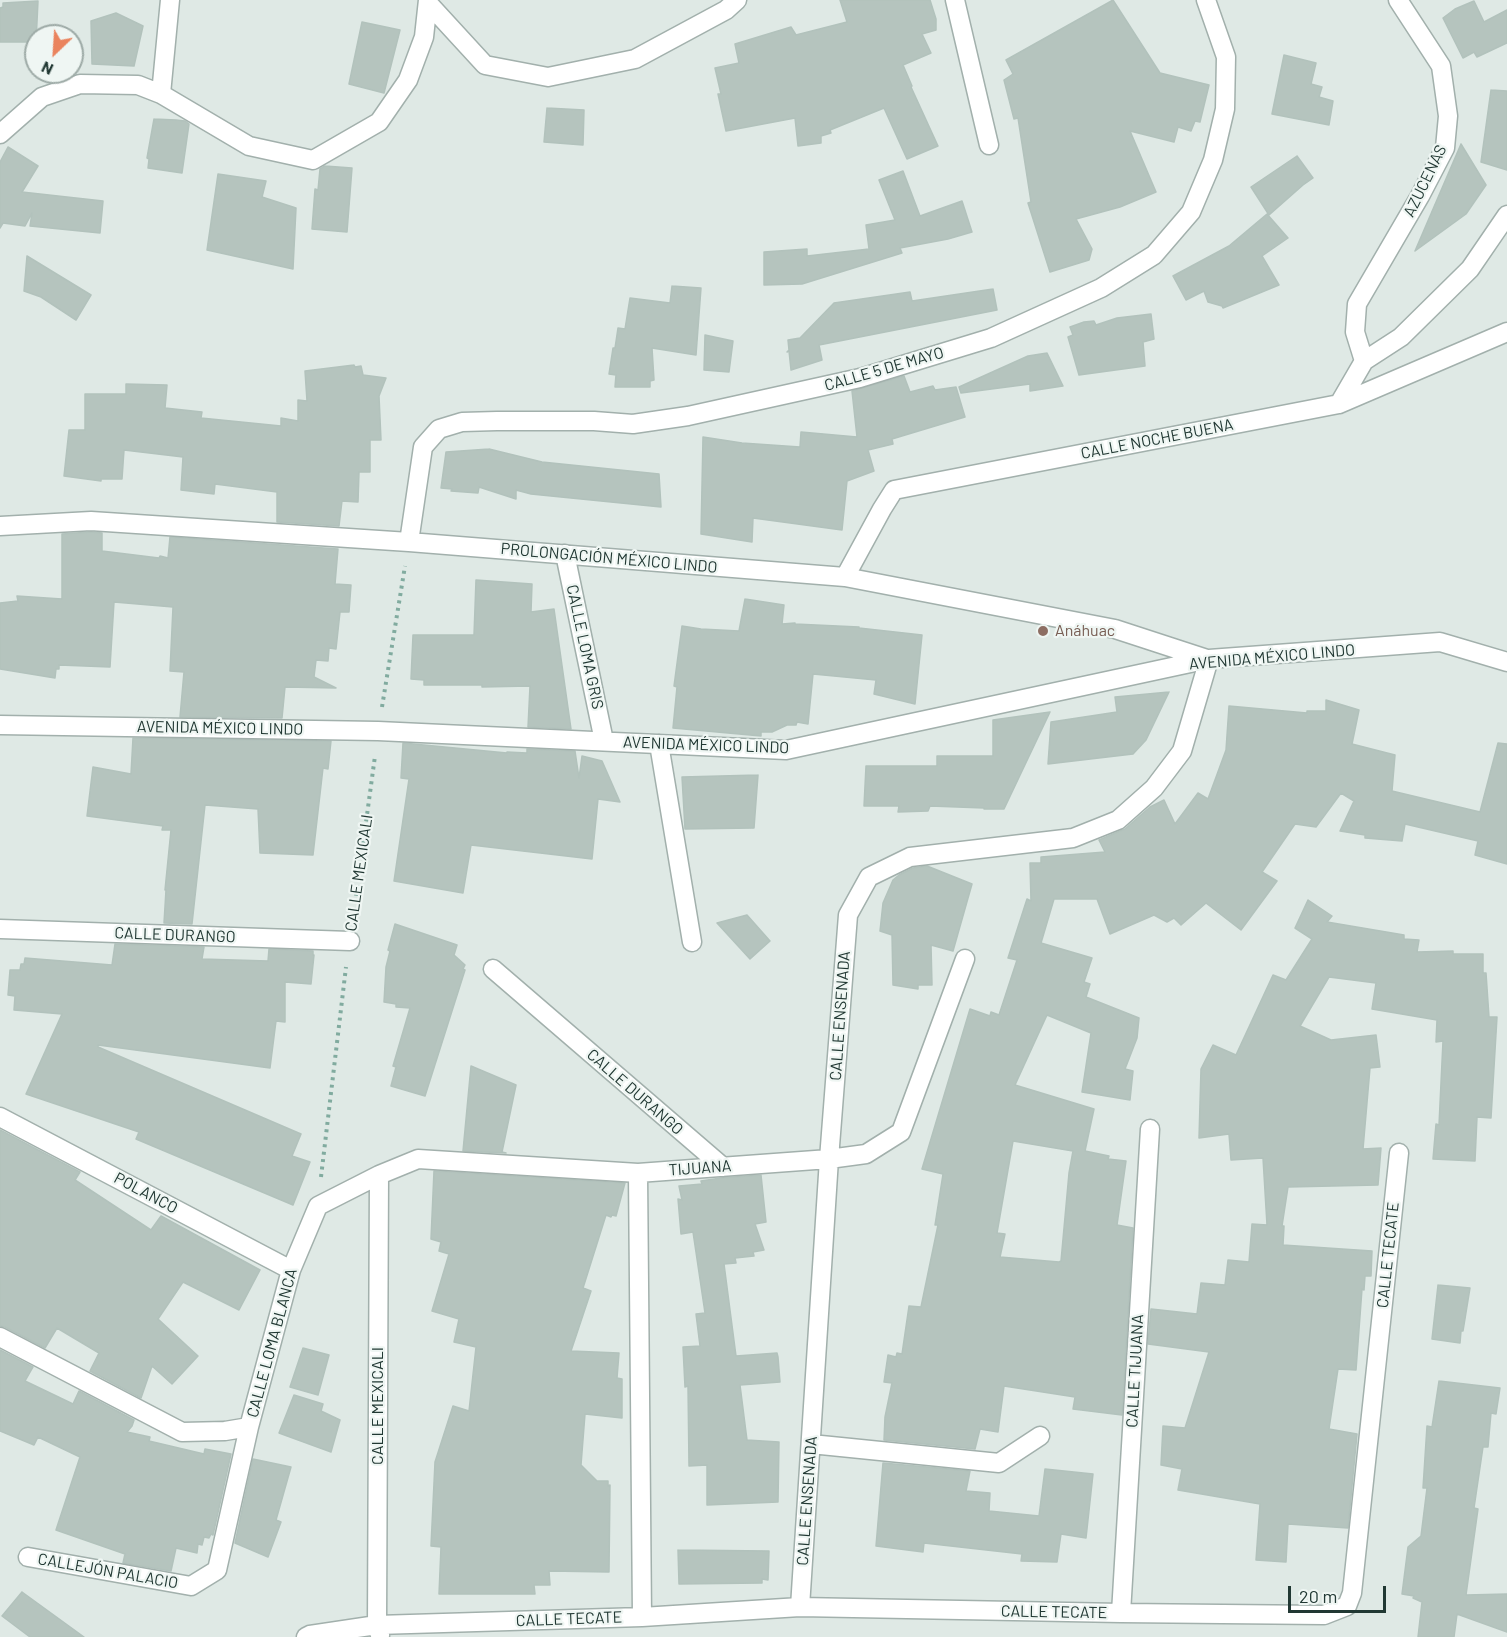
<!DOCTYPE html>
<meta charset="utf-8">
<style>
body{margin:0}
#map{position:relative;width:1507px;height:1637px;overflow:hidden;background:#dfe9e5;font-family:Barlow,sans-serif}
canvas{display:block}
.north{position:absolute;left:24px;top:24px;width:60px;height:60px;box-sizing:border-box;background:#eff6f3;border:2px solid #9daaa6;border-radius:50%;rotate:205deg;font-size:16px;font-weight:700;line-height:24px;text-align:center;color:#213833}
.north::after{content:'';display:block;margin:auto;width:21px;height:27px;background:#ea835d;clip-path:polygon(50% 0,100% 100%,50% 72%,0 100%)}
.scale{position:absolute;left:1288px;top:1586px;width:98px;height:27px;box-sizing:border-box;border:3px solid #213833;border-top:0;padding-left:8px;font-size:18px;line-height:21px;white-space:nowrap;color:#213833;-webkit-text-stroke:4px #eff6f3;paint-order:stroke}
</style>
<div id="map">
<canvas width="1507" height="1637"></canvas>
<div class="north">N</div>
<div class="scale">20 m</div>
</div>
<script>
const ctx = document.querySelector('canvas').getContext('2d');
ctx.lineJoin = 'round';
function fillPath(path, color) {
  ctx.fillStyle = color;
  ctx.fill(path, 'evenodd');
}
function toPath(rows) {
  const path = new Path2D();
  for (const r of rows) {
    path.moveTo(r[0], r[1]);
    for (let i = 2; i < r.length; i += 2) path.lineTo(r[i], r[i + 1]);
  }
  return path;
}
function stroke(path, color, width, dash) {
  ctx.strokeStyle = color;
  ctx.lineWidth = width;
  ctx.lineCap = dash ? 'butt' : 'round';
  ctx.setLineDash(dash || []);
  ctx.stroke(path);
}
function write(font, color, halo, rows, align = 'center') {
  ctx.font = font + ' Barlow,sans-serif';
  ctx.lineWidth = 4.5;
  ctx.setLineDash([]);
  ctx.textBaseline = 'middle';
  ctx.strokeStyle = halo;
  ctx.fillStyle = color;
  for (const [text, x, y, turn = 0] of rows) {
    ctx.save();
    ctx.translate(x, y);
    ctx.rotate((+turn || 0) * Math.PI / 180);
    ctx.textAlign = isNaN(turn) ? turn : align;
    if (halo) ctx.strokeText(text, 0, 0);
    ctx.fillText(text, 0, 0);
    ctx.restore();
  }
}
const building = toPath([
 [840,0,930,0,936,19,936,30,922,34,931,53,903,65,912,86,911,87,938,146,907,159,884,108,830,130,831,133,821,136,821,143,798,146,795,118,726,131,718,94,721,94,715,68,739,63,735,44,791,27,796,35,847,22,840,0],
 [1113,0,1160,73,1209,85,1200,122,1195,121,1191,131,1178,127,1174,142,1130,131,1156,192,1120,207,1076,219,1092,249,1089,260,1050,272,1028,203,1031,202,1018,118,1014,119,1004,80,1013,74,1006,60,1113,0],
 [38,1,36,42,0,42,0,8,3,7,3,3,38,1],
 [1474,1,1484,22,1507,10,1507,43,1477,57,1474,52,1463,58,1443,18,1455,9,1474,1],
 [116,13,143,26,134,66,92,64,91,21,116,13],
 [362,22,400,30,384,93,349,84,362,22],
 [1284,55,1316,63,1311,84,1322,87,1319,97,1333,101,1329,125,1272,114,1284,55],
 [1491,90,1507,91,1507,170,1481,162,1491,90],
 [547,108,584,110,583,145,544,142,547,108],
 [154,119,176,120,185,121,189,124,182,173,148,168,149,159,147,158,154,119],
 [1461,144,1486,185,1466,214,1415,251,1461,144],
 [8,147,38,166,22,192,103,201,100,233,30,226,32,213,25,226,3,223,0,228,0,162,8,147],
 [1297,156,1313,178,1303,185,1269,215,1251,187,1297,156],
 [325,166,352,168,347,232,312,229,315,189,318,190,320,169,325,166],
 [903,171,920,216,962,201,972,232,948,239,900,248,902,253,802,284,764,285,764,252,807,249,807,256,869,249,866,225,895,220,879,180,903,171],
 [218,174,266,181,262,197,296,208,293,269,207,250,218,174],
 [1267,214,1288,238,1262,256,1279,285,1223,308,1222,306,1208,302,1204,291,1186,300,1173,276,1229,246,1267,214],
 [27,256,91,295,76,320,41,297,24,291,27,256],
 [672,286,701,288,696,355,652,348,654,380,650,381,650,387,615,387,616,375,609,374,613,348,615,348,618,328,625,329,630,298,670,303,672,286],
 [993,289,997,310,819,345,822,360,791,370,789,351,787,352,789,350,788,340,800,338,834,303,910,292,912,301,993,289],
 [1151,314,1154,339,1143,342,1145,366,1079,375,1068,337,1073,335,1070,327,1084,322,1094,321,1096,325,1117,318,1151,314],
 [705,335,733,341,729,372,704,370,705,335],
 [1047,353,1063,386,1030,391,1030,384,961,393,959,387,1028,356,1047,353],
 [354,365,355,367,361,366,363,375,386,378,379,396,381,440,370,440,370,472,359,472,358,502,342,501,339,526,277,522,277,492,215,484,214,494,181,490,183,457,124,450,122,479,101,479,101,481,64,476,69,430,85,430,85,394,126,394,126,384,167,385,165,408,202,412,201,418,281,426,281,418,298,421,298,400,307,401,305,371,354,365],
 [904,376,910,392,933,386,935,390,956,387,965,417,892,439,893,444,868,450,874,471,847,481,842,530,753,518,752,542,701,534,703,437,742,443,800,447,801,432,857,437,852,391,904,376],
 [489,449,542,462,659,474,661,507,531,494,516,490,516,499,479,487,478,493,451,491,452,489,441,488,446,452,489,449],
 [91,532,102,533,102,551,159,558,160,556,168,558,170,537,338,549,335,584,351,585,349,612,340,612,336,649,329,648,328,661,316,660,314,677,336,688,285,687,282,718,180,717,184,672,170,671,173,607,114,602,110,667,59,665,59,669,56,669,55,678,0,669,0,603,18,601,17,596,62,599,62,534,91,532],
 [476,580,532,584,531,612,554,609,571,729,528,727,530,686,482,687,482,685,424,685,424,680,411,679,413,635,474,635,476,580],
 [745,599,784,605,782,624,795,623,795,624,859,627,859,628,922,635,915,704,874,694,876,680,813,674,808,724,797,722,796,725,787,725,772,732,761,732,761,736,673,728,677,687,674,686,682,626,701,629,739,631,745,599],
 [1169,692,1146,740,1133,754,1048,764,1051,722,1117,712,1115,697,1169,692],
 [1326,700,1359,710,1352,744,1395,755,1392,791,1480,812,1498,743,1507,744,1507,864,1475,855,1478,841,1405,824,1402,841,1365,838,1365,835,1340,831,1354,801,1341,793,1316,827,1295,824,1262,872,1277,881,1241,930,1206,903,1181,925,1174,918,1167,922,1154,915,1110,934,1097,899,1054,899,1041,943,1092,958,1084,982,1090,984,1086,997,1139,1018,1137,1038,1125,1069,1133,1071,1130,1100,1082,1092,1091,1033,1047,1015,1015,1085,1094,1109,1085,1151,1109,1156,1108,1159,1126,1161,1117,1225,1133,1228,1122,1415,1073,1409,1075,1397,1004,1386,998,1432,980,1429,975,1449,884,1440,885,1417,892,1383,884,1382,888,1355,896,1357,897,1353,902,1354,909,1306,921,1307,938,1225,935,1225,943,1174,922,1169,970,1009,990,1016,991,1012,999,1015,1017,960,1008,958,1027,899,1031,901,1030,863,1041,863,1041,857,1105,852,1099,840,1125,829,1150,807,1164,800,1175,824,1198,793,1208,799,1226,750,1229,706,1307,713,1307,711,1326,711,1326,700],
 [1013,1141,1073,1151,1069,1173,1061,1261,1059,1262,1000,1257,1005,1234,997,1233,1013,1141],
 [1050,712,1004,809,984,809,984,808,930,806,928,811,898,812,899,806,864,806,866,766,937,766,937,756,993,756,993,720,1050,712],
 [133,738,331,741,328,769,323,768,313,855,260,853,258,809,205,805,192,924,164,923,166,890,165,890,171,830,162,830,163,826,87,816,93,767,131,774,133,738],
 [403,743,507,753,507,752,527,753,527,749,575,751,579,778,582,756,602,761,620,802,598,799,592,859,471,845,463,893,394,881,409,779,401,778,403,743],
 [758,775,754,828,685,829,682,777,758,775],
 [927,866,972,884,953,951,931,945,932,985,918,985,918,989,893,985,892,935,880,931,883,903,893,880,899,875,913,868,927,866],
 [1308,900,1332,916,1327,922,1404,935,1404,939,1419,940,1417,952,1453,951,1453,954,1483,954,1483,973,1486,973,1489,1017,1497,1017,1491,1118,1477,1117,1475,1161,1433,1159,1436,1124,1439,1125,1443,1041,1436,1042,1437,1020,1372,1009,1376,983,1329,977,1300,1026,1331,1040,1376,1035,1380,1067,1370,1068,1363,1149,1381,1148,1378,1185,1288,1187,1282,1226,1284,1226,1283,1245,1372,1251,1371,1276,1365,1276,1364,1290,1362,1289,1356,1370,1338,1369,1329,1429,1357,1434,1348,1528,1288,1524,1286,1562,1256,1560,1260,1504,1178,1490,1182,1469,1161,1465,1163,1426,1185,1428,1209,1352,1148,1344,1151,1309,1197,1314,1201,1283,1225,1285,1228,1260,1249,1262,1252,1224,1267,1225,1263,1158,1231,1160,1229,1134,1199,1138,1201,1069,1213,1045,1236,1055,1273,975,1286,980,1312,939,1295,928,1308,900],
 [747,915,770,941,750,959,717,923,747,915],
 [395,924,457,945,454,955,465,965,463,969,465,970,425,1096,391,1086,396,1067,393,1066,410,1008,396,1007,396,1004,384,1002,386,967,390,951,388,950,395,924],
 [115,944,204,947,202,959,268,961,269,949,313,951,313,955,314,955,311,984,285,982,285,1022,276,1021,270,1068,98,1045,98,1047,301,1134,292,1156,310,1162,293,1205,136,1139,139,1132,26,1094,62,1014,14,1010,15,996,8,995,10,970,20,970,21,964,24,964,25,958,112,965,115,944],
 [471,1066,516,1085,502,1152,506,1153,463,1151,471,1066],
 [0,1130,80,1172,75,1180,151,1230,161,1216,260,1270,239,1310,183,1282,158,1319,198,1356,172,1384,152,1366,141,1398,90,1371,99,1353,57,1328,45,1348,5,1327,0,1326,0,1130],
 [434,1171,625,1183,616,1216,612,1215,611,1217,606,1215,583,1288,591,1291,571,1351,619,1353,617,1378,622,1379,622,1418,585,1414,581,1465,597,1481,608,1481,608,1486,610,1485,609,1572,549,1571,550,1585,534,1585,535,1594,439,1594,441,1547,431,1546,435,1462,453,1406,469,1411,476,1347,454,1342,459,1319,432,1311,449,1254,439,1251,441,1242,431,1239,434,1171],
 [761,1175,766,1222,755,1224,764,1250,753,1252,754,1256,735,1258,736,1263,724,1264,736,1356,777,1353,778,1357,780,1382,740,1385,747,1440,779,1442,778,1502,707,1505,707,1465,689,1466,688,1386,685,1387,683,1347,700,1346,696,1314,705,1313,693,1232,681,1234,678,1199,682,1200,679,1186,702,1184,701,1181,721,1178,761,1175],
 [1438,1285,1470,1288,1463,1331,1461,1331,1460,1343,1432,1339,1438,1285],
 [303,1348,329,1355,318,1395,290,1387,303,1348],
 [0,1350,33,1367,25,1381,73,1404,79,1391,134,1420,132,1426,127,1432,150,1437,149,1441,204,1454,205,1449,231,1454,213,1535,211,1534,209,1538,204,1537,202,1545,198,1544,197,1553,176,1548,171,1571,123,1563,125,1554,56,1530,80,1457,38,1437,34,1445,0,1431,0,1350],
 [1439,1381,1500,1388,1496,1414,1491,1413,1488,1447,1483,1447,1474,1508,1478,1509,1466,1595,1507,1594,1507,1632,1457,1614,1454,1637,1418,1637,1422,1602,1413,1598,1414,1596,1402,1594,1408,1547,1421,1536,1427,1488,1423,1488,1427,1426,1432,1427,1439,1381],
 [294,1395,323,1404,321,1411,340,1420,331,1452,279,1433,294,1395],
 [253,1459,291,1467,276,1520,281,1522,268,1557,235,1543,253,1459],
 [883,1463,970,1471,966,1491,990,1493,989,1511,1039,1516,1045,1469,1093,1474,1086,1538,1061,1534,1057,1562,1021,1561,1022,1554,924,1543,923,1552,876,1546,883,1463],
 [678,1550,769,1551,768,1580,762,1579,762,1583,679,1584,678,1550],
 [22,1592,84,1637,30,1637,2,1616,22,1592]
]);
const path = toPath([
 [382,707,405,566],
 [353,918,375,756],
 [321,1177,346,967]
]);
const minor = toPath([
 [955,0,989,145],
 [428,3,485,65,548,77,635,59,726,10,737,0],
 [161,94,170,0],
 [0,134,42,97,80,84,138,85,161,94,249,146,313,160,379,122,408,80,424,37,428,0],
 [1364,361,1355,332,1357,304,1420,196,1445,148,1448,116,1441,66,1398,0],
 [1339,404,1364,361,1401,337,1470,269,1507,215],
 [0,526,91,521,409,542,845,577,1115,629,1207,659],
 [409,542,423,447,439,429,462,422,497,421,594,421,633,424,688,416,860,378,991,338,1101,288,1154,255,1191,212,1213,160,1225,109,1226,57,1206,0],
 [565,554,604,741],
 [845,577,882,509,894,490,1339,404,1507,332],
 [0,725,378,731,786,750,1209,659,1440,642,1507,662],
 [659,744,692,942],
 [0,929,350,941],
 [493,969,723,1167],
 [0,1117,291,1270],
 [638,1173,642,1617],
 [379,1175,377,1625,380,1635],
 [0,1337,182,1432,225,1431,249,1427],
 [811,1444,999,1463,1040,1436],
 [28,1557,191,1586,217,1570,249,1427,291,1270,318,1206,379,1175,418,1159,638,1173,829,1159,866,1154,901,1132,965,959],
 [800,1607,829,1159,848,915,869,877,910,857,1073,838,1118,820,1154,788,1182,751,1209,659],
 [1121,1613,1150,1129],
 [306,1637,310,1635,377,1625,642,1617,800,1607,1121,1613,1324,1615,1347,1606,1352,1593,1399,1153]
]);
const markers = [
 [1043,631,6,"#8d6e63"]
];
const streetNames = [
 ["AZUCENAS",1425,181,-64],
 ["CALLE 5 DE MAYO",884,369,-16],
 ["CALLE NOCHE BUENA",1157,439,-11],
 ["PROLONGACIÓN MÉXICO LINDO",609,558,5],
 ["CALLE LOMA GRIS",585,647,78],
 ["AVENIDA MÉXICO LINDO",1272,657,-5],
 ["AVENIDA MÉXICO LINDO",220,728,1],
 ["AVENIDA MÉXICO LINDO",706,745,2],
 ["CALLE MEXICALI",359,873,-82],
 ["CALLE DURANGO",175,935,2],
 ["CALLE ENSENADA",840,1016,-86],
 ["CALLE DURANGO",635,1092,41],
 ["TIJUANA",700,1168,-4],
 ["POLANCO",146,1193,28],
 ["CALLE TECATE",1388,1255,-84],
 ["CALLE LOMA BLANCA",272,1343,-75],
 ["CALLE TIJUANA",1135,1371,-87],
 ["CALLE MEXICALI",378,1406,-90],
 ["CALLE ENSENADA",807,1501,-86],
 ["CALLEJÓN PALACIO",108,1571,10],
 ["CALLE TECATE",1054,1612,1],
 ["CALLE TECATE",569,1619,-2]
];
const educationNames = [
 ["Anáhuac",1055,631]
];
fillPath(building, '#b5c4be');
stroke(building, '#b2c2bc', 1.5);
stroke(minor, '#a2b0ac', 21);
stroke(path, '#81ab9f', 4, [3, 4.5]);
stroke(minor, '#fff', 18);
for (const [x, y, r, color] of markers) {
  const dot = new Path2D();
  dot.arc(x, y, r, 0, 2 * Math.PI);
  ctx.fillStyle = color;
  ctx.fill(dot);
  stroke(dot, '#eff6f3', 2);
}
write('16px', '#213833', '#eff6f3', streetNames);
write('16px', '#785e54', '#eff6f3', educationNames, 'left');
</script>
